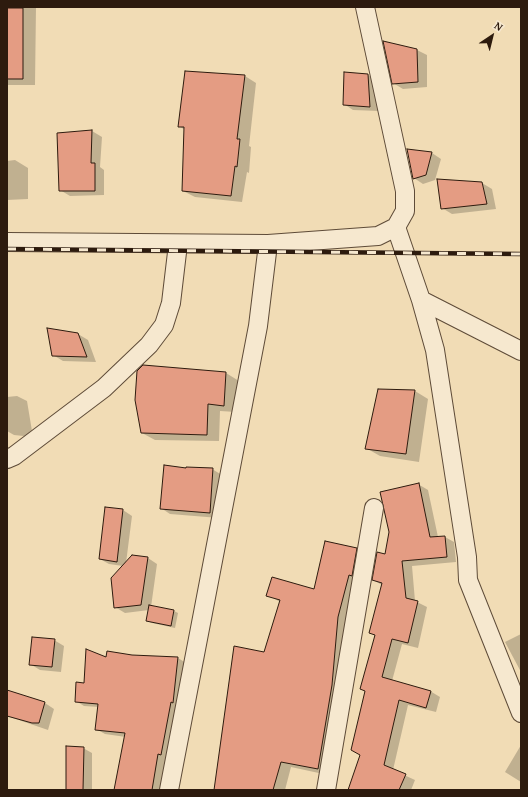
<!DOCTYPE html>
<style>
body{margin:0}
#map{position:relative;width:528px;height:797px;overflow:hidden;background:#f1dcb5;font-family:"Gentium Book Plus",serif}
canvas{display:block}
.frame{position:absolute;inset:0;border:8px solid #2d1b0e;pointer-events:none}
.north{position:absolute;left:472px;top:16px;width:40px;height:40px;-webkit-text-stroke:3px #f6e8cf;paint-order:stroke;rotate:35deg;font-size:11px;font-weight:700;line-height:16px;text-align:center;color:#2d1b0e}
.north::after{content:'';display:block;margin:auto;width:14px;height:18px;background:#2d1b0e;clip-path:polygon(50% 0,100% 100%,50% 72%,0 100%)}
</style>
<div id="map">
<canvas width="528" height="797"></canvas>
<div class="frame"></div>
<div class="north">N</div>
</div>
<script>
const ctx = document.querySelector('canvas').getContext('2d');
ctx.lineJoin = 'round';
function fillPath(path, color) {
  ctx.fillStyle = color;
  ctx.fill(path, 'evenodd');
}
function toPath(rows) {
  const path = new Path2D();
  for (const r of rows) {
    path.moveTo(r[0], r[1]);
    for (let i = 2; i < r.length; i += 2) path.lineTo(r[i], r[i + 1]);
  }
  return path;
}
function stroke(path, color, width, dash) {
  ctx.strokeStyle = color;
  ctx.lineWidth = width;
  ctx.lineCap = dash ? 'butt' : 'round';
  ctx.setLineDash(dash || []);
  ctx.stroke(path);
}
const shadow = toPath([
 [7,7,36,7,35,85,7,85],
 [384,42,417,50,427,55,427,87,403,89,393,83],
 [345,73,368,75,378,80,379,111,353,110,344,104],
 [245,76,256,83,249,146,251,147,249,173,247,172,242,202,195,197,183,191,185,130,179,126],
 [92,131,102,137,100,167,104,170,104,195,70,196,60,190,59,134],
 [408,151,432,153,441,159,435,180,423,184,414,178],
 [15,160,28,168,28,199,7,200,7,161],
 [482,183,492,189,496,209,452,214,442,208],
 [78,334,88,340,96,362,63,361,53,355],
 [143,366,226,373,239,381,236,412,220,411,219,441,155,440,142,433],
 [415,391,428,399,419,462,380,456,366,448],
 [17,396,27,401,33,437,14,435,7,431,7,397],
 [212,469,222,475,219,518,170,514,161,508],
 [418,484,428,490,438,537,445,537,454,542,456,562,412,566,415,601,427,607,418,648,402,644,392,681,430,691,440,697,436,712,408,705,393,770,415,780,411,790,349,790,361,755,366,691,361,689,376,636,370,633,382,585,373,580],
 [123,510,132,516,126,563,132,556,148,558,157,564,151,607,174,611,178,613,175,628,152,623,147,621,149,610,125,613,115,607,123,566,109,564,100,559],
 [356,548,367,555,328,775,291,767,285,790,215,790,265,653,280,602,268,595,315,591],
 [521,634,521,672,505,642],
 [54,640,64,646,61,672,40,670,30,664],
 [132,656,178,658,186,663,162,790,115,790,116,777,117,777,126,737,105,734,96,729,99,707,84,706,76,701,85,684,106,659],
 [10,692,45,703,54,709,48,730,7,716,7,702],
 [521,745,521,782,505,772],
 [83,748,92,753,92,790,67,790]
]);
const building = toPath([
 [7,8,23,8,23,79,7,79,7,8],
 [383,41,417,49,418,82,392,84,383,41],
 [185,71,245,75,237,139,240,139,237,167,235,166,231,196,182,191,184,127,178,127,185,71],
 [344,72,368,74,370,107,343,105,344,72],
 [92,130,91,163,95,163,95,191,59,191,57,133,92,130],
 [407,149,432,152,426,175,413,179,407,149],
 [437,179,482,182,487,204,441,209,437,179],
 [47,328,78,333,87,357,52,356,47,328],
 [143,365,226,372,224,406,208,404,207,435,141,433,135,400,137,371,143,365],
 [378,389,415,390,406,454,365,449,378,389],
 [164,465,186,468,186,467,213,468,210,513,160,509,164,465],
 [419,483,430,537,445,536,447,557,402,561,406,598,418,601,408,643,392,639,382,677,431,691,426,708,399,700,384,765,406,774,399,790,348,790,360,755,351,750,365,691,360,689,375,635,369,633,382,583,372,580,377,552,385,554,389,532,380,492,419,483],
 [105,507,123,509,117,562,99,559,105,507],
 [325,541,357,548,352,576,349,575,338,617,332,685,318,769,281,762,273,790,214,790,234,646,264,652,280,600,266,596,272,577,314,589,325,541],
 [132,555,148,557,141,605,114,608,111,578,132,555],
 [149,605,174,610,171,626,146,621,149,605],
 [32,637,55,639,52,667,29,665,32,637],
 [86,649,106,657,107,651,132,655,178,657,173,703,171,702,161,755,158,754,152,790,114,790,125,733,95,730,98,704,75,702,76,682,84,683,86,649],
 [7,690,45,702,39,723,32,723,7,716,7,690],
 [66,746,84,747,83,790,66,790,66,746]
]);
const minor = toPath([
 [396,227,421,300,435,350,467,557,468,580,521,713],
 [7,242,268,244,378,236,396,227,405,211,405,191,365,7],
 [421,300,521,351],
 [7,459,14,456,104,388,149,345,164,325,171,303,178,244],
 [169,790,258,326,268,244],
 [326,790,374,508]
]);
const rail = toPath([
 [7,249,521,254]
]);
fillPath(shadow, '#0003');
fillPath(building, '#e49c83');
stroke(building, '#2d1b0e', 1);
stroke(minor, '#5e4b38', 20);
stroke(minor, '#f6e8cf', 18);
stroke(rail, '#2d1b0e', 4.5);
stroke(rail, '#f6e8cf', 3, [9]);
</script>
